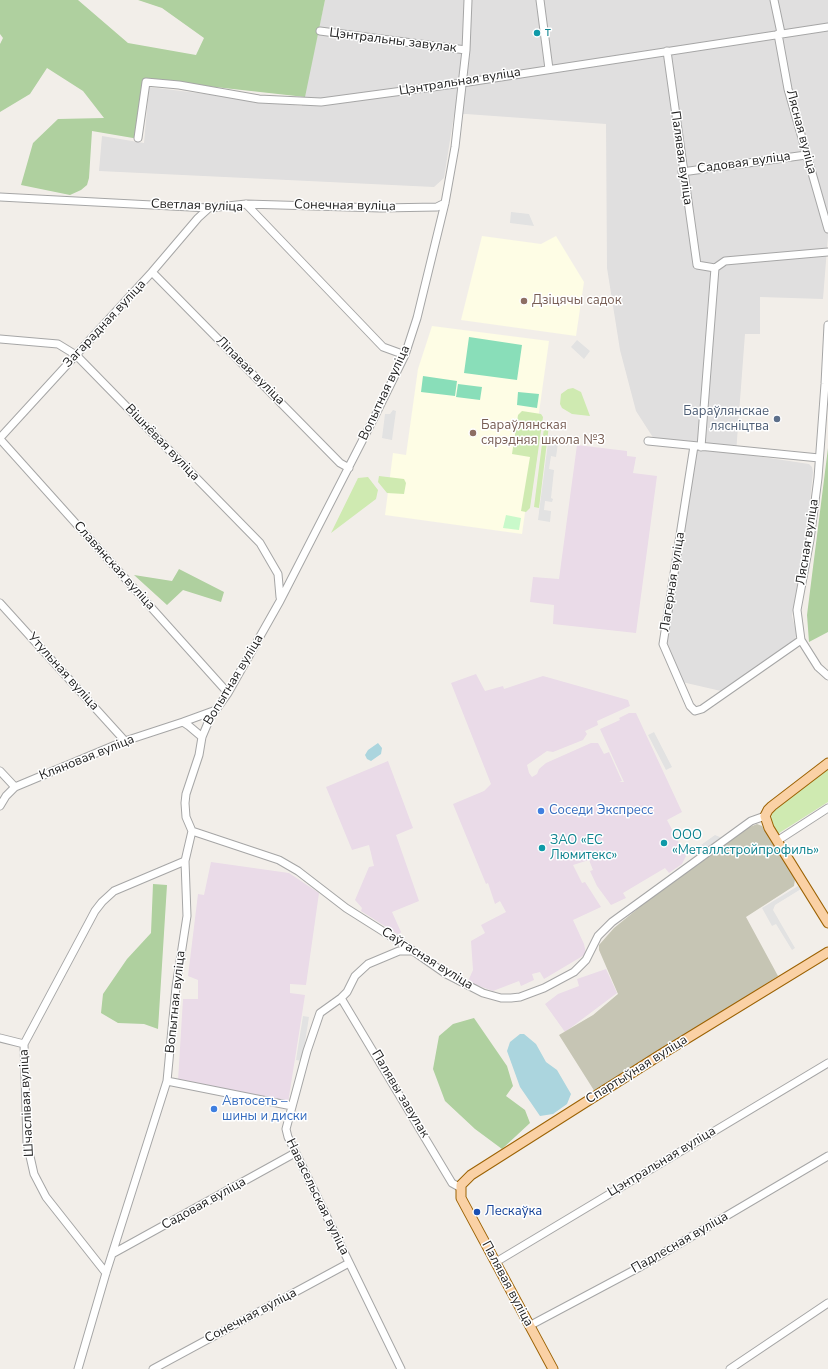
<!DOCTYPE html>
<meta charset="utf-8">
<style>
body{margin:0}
canvas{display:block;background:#f2eee9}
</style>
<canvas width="828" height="1369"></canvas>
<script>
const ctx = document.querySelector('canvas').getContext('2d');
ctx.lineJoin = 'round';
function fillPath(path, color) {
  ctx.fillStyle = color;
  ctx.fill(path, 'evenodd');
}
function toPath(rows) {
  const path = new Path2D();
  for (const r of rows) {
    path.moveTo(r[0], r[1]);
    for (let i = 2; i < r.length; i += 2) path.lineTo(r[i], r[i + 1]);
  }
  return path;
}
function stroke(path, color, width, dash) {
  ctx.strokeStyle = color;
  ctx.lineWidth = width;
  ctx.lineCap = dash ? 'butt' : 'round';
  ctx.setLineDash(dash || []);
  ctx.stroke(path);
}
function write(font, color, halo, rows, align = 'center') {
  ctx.font = font + ' "Nunito Sans",sans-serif';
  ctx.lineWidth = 3;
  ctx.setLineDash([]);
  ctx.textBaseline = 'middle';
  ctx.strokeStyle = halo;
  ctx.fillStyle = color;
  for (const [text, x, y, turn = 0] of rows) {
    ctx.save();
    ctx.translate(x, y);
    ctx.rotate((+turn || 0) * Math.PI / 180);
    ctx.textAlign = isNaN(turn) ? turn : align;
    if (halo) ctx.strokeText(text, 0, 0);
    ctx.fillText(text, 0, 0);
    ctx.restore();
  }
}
const residential = toPath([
 [325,0,828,0,828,236,823,299,760,297,760,334,745,334,736,453,809,464,812,467,813,472,806,540,792,616,797,634,795,639,721,691,682,682,666,643,697,443,654,439,636,411,620,350,607,268,606,124,466,114,454,115,444,178,434,187,99,171,102,136,144,143,149,87,302,106]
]);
const industrial = toPath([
 [577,445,627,451,627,456,636,457,633,473,657,476,636,633,553,624,554,605,530,602,533,577,559,579],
 [476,674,485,691,503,686,504,689,543,676,628,700,630,706,597,721,598,725,585,731,587,734,583,740,553,752,547,751,527,765,529,773,532,777,537,774,539,769,546,763,591,743,598,743,604,754,609,752,622,781,619,782,624,782,600,729,620,720,619,718,629,713,636,713,682,812,667,820,686,856,682,864,669,873,665,868,623,893,626,898,611,905,597,886,590,871,593,870,589,860,573,865,582,883,585,882,601,907,573,920,584,944,586,954,544,979,540,972,532,974,534,980,521,986,519,981,493,991,471,983,469,979,473,970,471,941,485,933,481,925,506,912,500,901,495,904,488,883,486,884,453,804,484,791,491,784,451,683],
 [388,761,413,828,396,835,419,901,392,912,401,932,399,935,361,911,362,908,355,900,369,867,374,866,369,845,352,850,326,787],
 [211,862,289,873,319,893,306,985,290,984,290,993,305,995,288,1103,178,1081,183,999,198,999,198,980,188,976,198,894,204,895],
 [606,969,617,993,565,1032,545,1004,558,994,579,986,577,979]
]);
const education = toPath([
 [482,236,541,244,556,236,584,282,576,336,461,320],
 [432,326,549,341,522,534,385,515,393,453,406,455,418,369]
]);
const construction = toPath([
 [757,824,762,826,766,832,795,879,794,886,746,917,778,976,595,1092,559,1035,593,1015,618,994,599,950,599,945,614,928,646,902,745,829]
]);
const grass = toPath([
 [573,388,581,392,590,416,572,414,562,408,560,404,561,394,568,389],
 [522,411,541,414,543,417,530,508,526,512,521,511,530,457,512,454,518,415],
 [549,425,539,508,534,507,544,428],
 [379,476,404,479,406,483,404,494,387,493,378,482],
 [368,477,378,490,376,499,331,533,358,478],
 [828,768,828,802,776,835,771,820,772,810]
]);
const forest = toPath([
 [0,0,78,0,128,43,196,55,204,38,162,8,138,0,325,0,305,97,143,79,136,137,133,138,92,131,89,178,87,185,81,190,70,195,21,185,33,143,58,119,104,118,83,91,47,68,30,94,0,112,0,44,3,38,0,34],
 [828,448,828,632,809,642,807,615],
 [179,569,224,592,221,602,183,590,167,605,134,575,172,581],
 [153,884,167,885,158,1029,144,1024,118,1023,101,1013,103,994,127,959,151,933],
 [474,1018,507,1066,513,1086,506,1096,525,1110,530,1123,502,1149,475,1129,445,1101,433,1069,439,1036,453,1024]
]);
const park = toPath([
 [506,515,521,518,519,530,503,528]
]);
const pitch = toPath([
 [469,337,522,345,517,380,464,373],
 [423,376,457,381,455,396,421,392],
 [458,384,482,387,480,400,456,397],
 [518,392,539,394,537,408,517,405]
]);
const parking = toPath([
 [511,212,529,214,534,226,510,223],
 [577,340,590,351,584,359,571,347],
 [393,410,396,411,392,440,382,438,385,414,390,414],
 [549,435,559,436,556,457,551,456,549,469,554,470,551,498,553,499,552,502,545,501,544,510,551,511,550,522,538,520],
 [654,732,672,767,666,770,648,735],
 [715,835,722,838,702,853,694,850],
 [798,886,801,889,775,905,773,910,795,948,792,950,776,924,772,926,762,908],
 [303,1016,309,1017,302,1061,296,1060]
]);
const water = toPath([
 [378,743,382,748,381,754,371,761,367,759,365,755,368,750],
 [520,1034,524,1034,536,1044,546,1062,557,1070,571,1094,567,1104,553,1114,540,1116,520,1087,507,1051,510,1042]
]);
const minor = toPath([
 [540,0,549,69],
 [774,0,781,33],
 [320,31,466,50],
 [778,34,788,89,828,229],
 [667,51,697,265,715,268,725,261,828,252],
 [138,138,146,82,179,85,259,99,321,102,462,83,828,27],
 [682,172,806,155],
 [0,197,209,208,246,204,381,208,437,207,445,203],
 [246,204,383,347,405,355],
 [152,272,340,463,349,468],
 [828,325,825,384,818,478,810,540,797,610,801,640,818,667,828,676],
 [0,339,58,344,76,355,260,543,278,574,280,597],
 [0,438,152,272,198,218,209,208],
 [0,439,228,693],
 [648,441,819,458],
 [694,446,663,644,690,706,695,711,702,709,801,640],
 [701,447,715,268],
 [0,603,125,741],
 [183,722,216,710],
 [0,771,15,787],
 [0,806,6,796,15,787,125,741,183,722,189,726,202,737],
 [192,831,279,860,298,871,346,908,403,944,446,974,483,993,501,998,511,998,520,997,544,988,574,972,586,960,598,936,612,922,751,821,765,816],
 [777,841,828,808],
 [341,998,452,1183,461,1188],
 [0,1038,24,1044],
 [167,1081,292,1106],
 [112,1254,295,1153],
 [496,1262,828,1063],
 [106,1273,46,1197,34,1174,27,1143,24,1044,95,911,102,902,114,891,185,861],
 [529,1326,638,1268,828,1156],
 [78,1369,106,1273,167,1081,176,987,187,916,185,861,192,831,186,817,185,803,186,794,199,755,202,737,210,718,228,693,280,601,376,414,405,355,417,318,445,203,455,147,466,50,468,0],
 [153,1369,349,1263],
 [401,1369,288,1137,286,1129,307,1051,320,1013,341,998,347,992,355,976,368,964,399,951,411,951],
 [730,1369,828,1303]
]);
const major = toPath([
 [828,763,772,806,768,810,765,816,769,828,828,923],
 [553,1369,461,1198,461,1185,471,1175,660,1055,828,952]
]);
const markers = [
 [537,33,4,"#0f9aa8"],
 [524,301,4,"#8d6e63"],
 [777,419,4,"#5c6f8a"],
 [473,433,4,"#8d6e63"],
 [541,811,4,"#3f7fe0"],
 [664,843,4,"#0f9aa8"],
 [542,848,4,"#0f9aa8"],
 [214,1109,4,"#3f7fe0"],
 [477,1212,4,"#1a4fb4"]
];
const cultureNames = [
 ["т",545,33],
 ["ООО",672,836],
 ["«Металлстройпрофиль»",672,851],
 ["ЗАО «ЕС",550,841],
 ["Люмитекс»",550,856]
];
const streetNames = [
 ["Цэнтральны завулак",393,41,7],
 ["Цэнтральная вуліца",460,82,-9],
 ["Лясная вуліца",801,132,75],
 ["Палявая вуліца",681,158,82],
 ["Садовая вуліца",744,163,-8],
 ["Светлая вуліца",197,206,2],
 ["Сонечная вуліца",345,206,1],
 ["Загарадная вуліца",105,324,-47],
 ["Ліпавая вуліца",250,371,45],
 ["Вопытная вуліца",385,393,-65],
 ["Вішнёвая вуліца",162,443,46],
 ["Лясная вуліца",808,542,-81],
 ["Славянская вуліца",114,566,48],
 ["Лагерная вуліца",673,582,-81],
 ["Утульная вуліца",63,672,48],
 ["Вопытная вуліца",234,680,-59],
 ["Кляновая вуліца",87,758,-22],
 ["Саўгасная вуліца",427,959,32],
 ["Вопытная вуліца",176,1002,-84],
 ["Спартыўная вуліца",637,1070,-32],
 ["Палявы завулак",400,1094,59],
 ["Шчаслівая вуліца",27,1103,-93],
 ["Цэнтральная вуліца",662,1162,-31],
 ["Навасельская вуліца",317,1197,64],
 ["Садовая вуліца",204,1204,-29],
 ["Падлесная вуліца",680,1243,-30],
 ["Палявая вуліца",507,1284,62],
 ["Сонечная вуліца",251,1316,-28]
];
const educationNames = [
 ["Дзіцячы садок",532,301],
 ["Бараўлянская",481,426],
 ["сярэдняя школа №3",481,441]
];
const serviceNames = [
 ["Бараўлянскае",769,412],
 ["лясніцтва",769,427]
];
const shopNames = [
 ["Соседи Экспресс",549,811],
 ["Автосеть –",222,1102],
 ["шины и диски",222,1117]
];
const transitNames = [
 ["Лескаўка",485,1212]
];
fillPath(residential, '#e0dfdf');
fillPath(industrial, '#eadbe8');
fillPath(education, '#fefde5');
fillPath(construction, '#c6c5b4');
fillPath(grass, '#cfeab1');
fillPath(forest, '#afd09f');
fillPath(park, '#c9f9ca');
fillPath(pitch, '#89deb9');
fillPath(parking, '#e2e2e2');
fillPath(water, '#abd5de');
stroke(minor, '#a6a6a6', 9);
stroke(major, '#9c6203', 11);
stroke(minor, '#fff', 7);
stroke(major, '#fad1a5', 9);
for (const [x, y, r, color] of markers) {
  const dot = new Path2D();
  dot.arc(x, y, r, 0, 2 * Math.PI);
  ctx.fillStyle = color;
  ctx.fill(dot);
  stroke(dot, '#fff', 1.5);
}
write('13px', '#0d838f', '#fff', cultureNames, 'left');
write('13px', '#222', '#fff', streetNames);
write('13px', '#785e54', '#fff', educationNames, 'left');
write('13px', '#4e5e75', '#fff', serviceNames, 'right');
write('13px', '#366cbe', '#fff', shopNames, 'left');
write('13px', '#164399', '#fff', transitNames, 'left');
</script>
